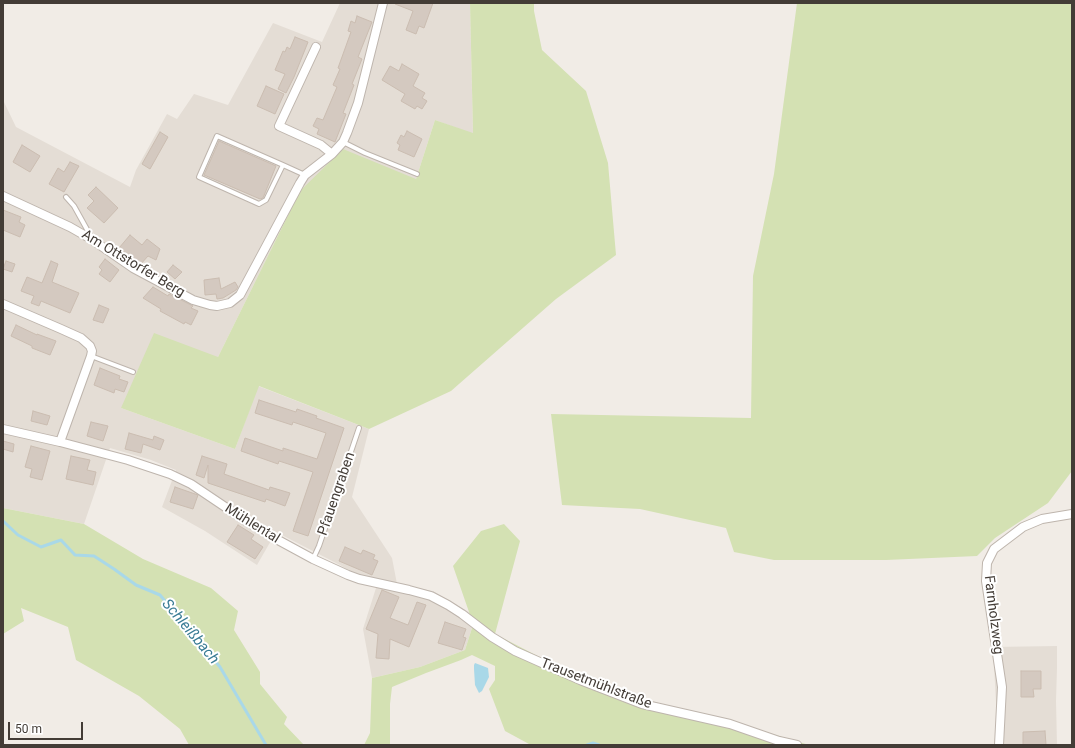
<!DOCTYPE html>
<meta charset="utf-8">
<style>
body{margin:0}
#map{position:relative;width:1075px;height:748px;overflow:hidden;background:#f1ece6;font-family:Roboto,sans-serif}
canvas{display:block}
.frame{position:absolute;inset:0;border:4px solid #433c36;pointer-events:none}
.scale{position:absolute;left:8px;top:722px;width:75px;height:18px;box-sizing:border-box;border:2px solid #433c36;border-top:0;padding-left:5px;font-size:12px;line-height:14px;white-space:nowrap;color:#433c36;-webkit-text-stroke:3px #fff;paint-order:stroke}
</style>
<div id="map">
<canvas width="1075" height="748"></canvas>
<div class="frame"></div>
<div class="scale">50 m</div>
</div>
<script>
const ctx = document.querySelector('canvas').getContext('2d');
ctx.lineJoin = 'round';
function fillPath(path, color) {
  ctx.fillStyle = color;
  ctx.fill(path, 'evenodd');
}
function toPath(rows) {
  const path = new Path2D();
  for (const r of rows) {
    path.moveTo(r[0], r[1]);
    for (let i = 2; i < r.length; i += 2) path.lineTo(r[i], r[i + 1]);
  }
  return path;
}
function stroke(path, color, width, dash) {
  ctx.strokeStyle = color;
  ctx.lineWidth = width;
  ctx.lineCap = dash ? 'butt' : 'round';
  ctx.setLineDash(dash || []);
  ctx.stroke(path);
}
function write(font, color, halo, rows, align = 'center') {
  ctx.font = font + ' Roboto,sans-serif';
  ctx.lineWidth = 4;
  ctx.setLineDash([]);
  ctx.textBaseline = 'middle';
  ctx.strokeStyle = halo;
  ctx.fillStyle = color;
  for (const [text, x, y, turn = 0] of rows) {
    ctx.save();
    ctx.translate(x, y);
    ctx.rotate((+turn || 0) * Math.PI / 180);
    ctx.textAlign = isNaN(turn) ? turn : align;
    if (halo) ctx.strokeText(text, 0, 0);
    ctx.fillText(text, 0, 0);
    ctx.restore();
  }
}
const residential = toPath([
 [340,3,470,3,473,134,435,120,416,179,300,191,218,357,121,408,235,449,258,386,369,429,352,497,392,558,397,584,433,591,469,612,472,628,465,650,420,667,372,678,363,629,376,588,340,565,276,532,257,565,205,531,162,507,176,470,151,460,110,448,84,524,3,508,3,100,16,127,130,187,136,170,167,114,177,119,194,94,228,105,273,23,322,42],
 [1057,646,1057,668,1056,701,1057,745,996,745,997,721,993,647]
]);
const green = toPath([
 [470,3,534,3,534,11,542,50,586,91,608,163,616,255,556,299,451,391,369,429,259,386,235,449,121,408,154,333,218,357,300,191,343,149,416,179,435,120,473,133],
 [797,3,1072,3,1072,471,1048,503,995,538,977,556,886,560,774,560,734,552,726,528,640,509,562,505,551,414,751,418,753,276,774,174],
 [3,508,84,524,143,559,211,588,238,611,234,630,260,672,260,684,287,717,284,724,304,745,189,745,180,729,139,696,76,660,68,627,21,608,24,621,3,634],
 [504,524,520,541,495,634,557,666,644,702,723,719,809,745,530,745,529,744,505,731,489,689,495,680,495,666,472,655,461,660,426,673,392,687,390,704,390,745,364,745,370,733,372,678,420,667,465,650,472,628,469,612,453,566,481,531]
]);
const water = toPath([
 [475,663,488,668,489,677,482,691,479,693,475,685,474,669,474,665]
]);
const stream = toPath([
 [3,521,18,535,41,547,61,540,75,555,94,556,114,569,136,585,160,595,220,667,266,745],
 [587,745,593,743,599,745]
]);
const building = toPath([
 [395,3,433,3,424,28,419,26,416,34,406,30,413,11,395,4,395,3],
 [357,16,372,22,358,57,362,59,352,84,354,85,343,113,346,114,335,142,317,134,319,129,313,126,317,118,323,120,337,87,333,85,340,69,338,68,351,32,348,31,351,21,355,23,357,16],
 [295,37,308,42,294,77,286,93,278,89,285,74,275,70,283,51,285,52,287,47,290,49,295,37],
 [402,64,419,74,413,86,425,93,422,98,427,101,422,109,417,106,415,109,401,101,405,94,382,80,390,66,399,71,402,64],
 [266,86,284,94,275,114,257,106,266,86],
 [407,131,422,139,414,157,398,150,400,145,397,143,401,135,404,137,407,131],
 [160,132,168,137,150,169,142,164,160,132],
 [219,141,276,166,263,198,260,199,204,175,219,141],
 [22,145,40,156,30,172,13,162,22,145],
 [70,162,79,166,64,192,49,184,58,168,64,172,70,162],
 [96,187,118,208,104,223,87,208,94,201,88,195,96,187],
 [3,210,21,217,19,222,25,225,20,237,3,230,3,210],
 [130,235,142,245,147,239,160,249,156,260,148,256,140,265,119,248,130,235],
 [105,259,119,270,110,282,99,274,102,270,99,267,105,259],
 [6,261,15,264,12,272,3,269,6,261],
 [51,261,58,264,52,282,79,293,70,313,41,301,39,306,31,303,34,296,21,291,27,277,42,283,51,261],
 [173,265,182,272,175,279,167,272,173,265],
 [219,278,221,289,235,282,238,287,236,290,223,298,217,299,216,294,205,295,204,280,219,278],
 [153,287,168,296,169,294,193,306,191,308,198,311,191,325,185,322,184,324,160,311,161,309,143,298,153,287],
 [99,305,109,309,103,323,93,320,99,305],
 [16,325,37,335,37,334,56,341,50,355,32,348,32,346,11,336,16,325],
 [100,368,120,376,119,379,128,382,124,392,115,389,114,393,94,385,100,368],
 [259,400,296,412,297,409,317,416,316,418,344,428,308,536,293,531,313,472,279,461,278,464,241,451,245,438,283,451,283,448,317,459,326,433,293,422,292,425,255,413,259,400],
 [33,411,50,416,47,425,31,421,33,411],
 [91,422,108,426,103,441,87,436,91,422],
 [129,433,153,440,154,436,164,440,160,450,143,444,141,453,125,449,129,433],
 [3,441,14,444,13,452,3,449,3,441],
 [31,446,50,451,42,480,30,477,32,469,25,467,31,446],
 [71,456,90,460,87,470,96,472,93,485,66,479,71,456],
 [202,456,227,464,224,474,269,490,270,487,290,493,285,506,266,499,265,502,208,483,208,465,204,478,196,475,202,456],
 [175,487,198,495,193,509,170,502,175,487],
 [238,525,254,535,251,539,263,547,255,559,227,542,238,525],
 [345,547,361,554,363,550,375,555,373,559,378,561,372,575,339,561,345,547],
 [382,590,399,597,390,618,408,625,417,602,426,605,409,647,390,639,389,659,376,658,378,634,366,629,382,590],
 [445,622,466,629,463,637,466,638,462,650,438,643,445,622],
 [1021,671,1041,671,1041,689,1033,689,1034,697,1021,697,1021,671],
 [1045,731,1046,745,1023,745,1023,732,1045,731]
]);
const lane = toPath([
 [343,142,365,153,417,174],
 [283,165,266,200,259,204,199,177,217,136,283,165,305,175],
 [66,197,74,206,89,233,91,238],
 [91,356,133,372],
 [313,559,319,546,359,428]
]);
const street = toPath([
 [316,47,279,126,321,145,332,154],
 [3,196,70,227,91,239,133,268,193,300,210,305,217,306,230,303,240,295,300,183,305,175,332,154,343,142,347,133,358,103,383,3],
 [3,304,61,329,81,338,90,346,92,351,91,356,60,442],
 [3,429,60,442,128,460,170,474,191,484,246,521,278,540,313,559,348,575,359,579,409,590,431,596,448,605,462,614,492,637,515,651,580,680,642,704,730,724,779,741,797,745],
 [999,745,1002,687,986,581,987,563,994,549,1023,527,1042,519,1072,514]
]);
const streetNames = [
 ["Am Ottstorfer Berg",133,264,31],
 ["Pfauengraben",337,494,-71],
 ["Mühlental",252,524,32],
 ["Farnholzweg",993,615,83],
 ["Trausetmühlstraße",596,684,21]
];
const waterNames = [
 ["Schleißbach",190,632,50]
];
fillPath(residential, '#e4ddd5');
fillPath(green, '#d4e1b3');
fillPath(water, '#a9d8e8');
stroke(stream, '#a9d8e8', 3);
fillPath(building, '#d4c9c0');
stroke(building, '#cbbdb1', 1);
stroke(lane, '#beb5ad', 6);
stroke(street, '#beb5ad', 10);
stroke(lane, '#fff', 4);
stroke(street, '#fff', 8);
write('14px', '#433c36', '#fff', streetNames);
write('italic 15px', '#387b94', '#fff', waterNames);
</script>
